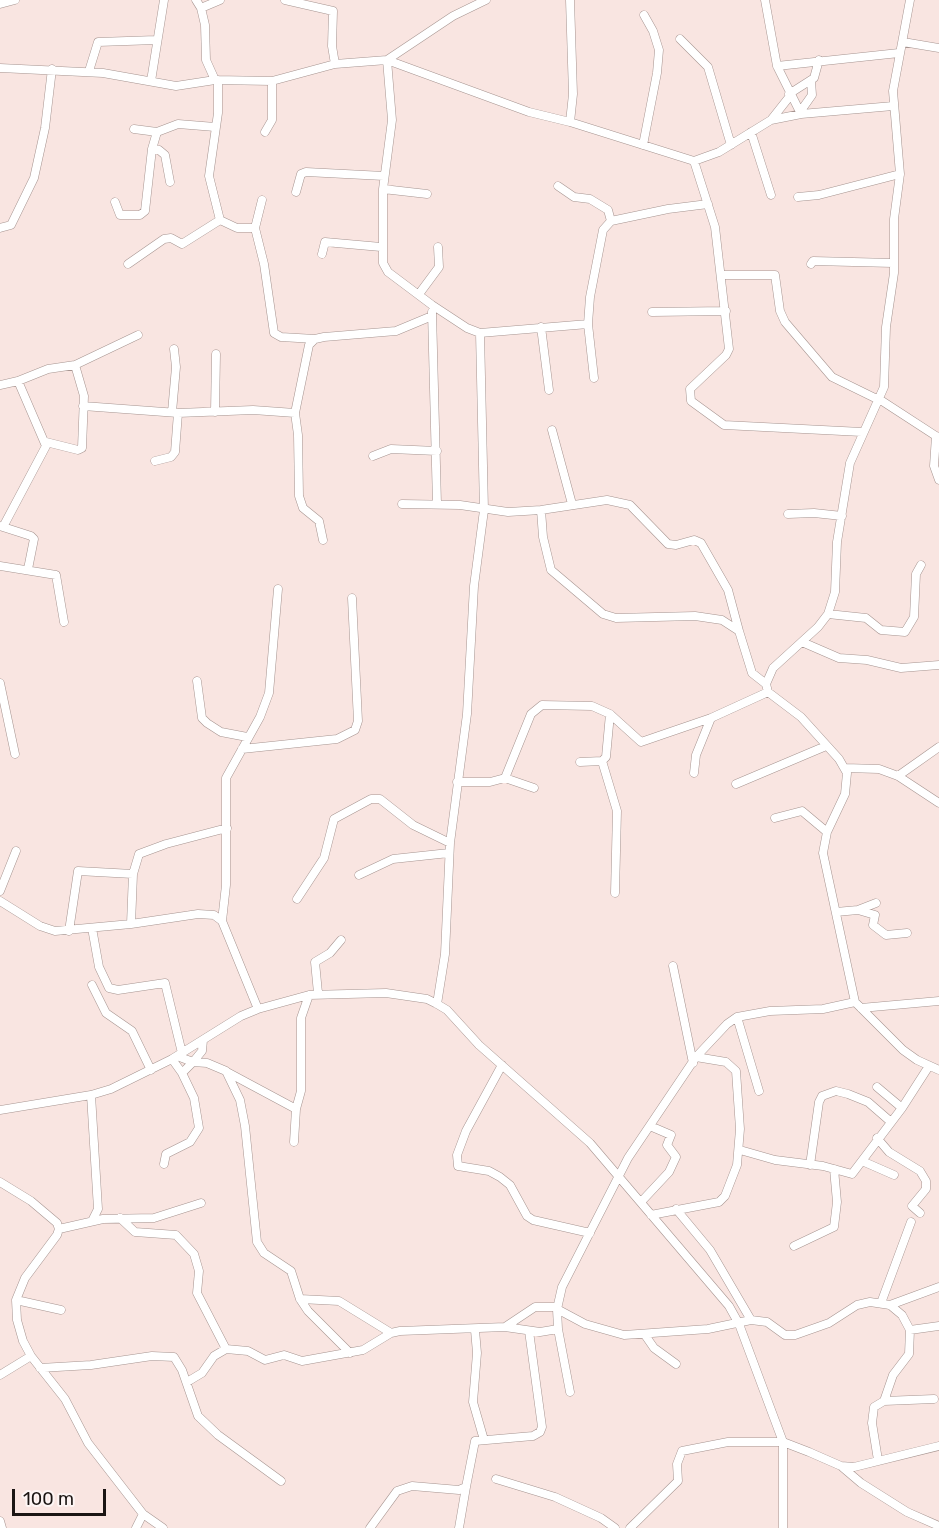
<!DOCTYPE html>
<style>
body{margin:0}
#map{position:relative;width:939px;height:1528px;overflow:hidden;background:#f9e5e1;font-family:Rubik,sans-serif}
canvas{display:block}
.scale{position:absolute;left:12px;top:1489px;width:94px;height:27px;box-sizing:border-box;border:3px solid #1b1513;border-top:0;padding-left:8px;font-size:18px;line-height:21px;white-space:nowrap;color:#1b1513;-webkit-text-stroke:4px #fdf5f4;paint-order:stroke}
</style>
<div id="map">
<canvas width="939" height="1528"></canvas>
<div class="scale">100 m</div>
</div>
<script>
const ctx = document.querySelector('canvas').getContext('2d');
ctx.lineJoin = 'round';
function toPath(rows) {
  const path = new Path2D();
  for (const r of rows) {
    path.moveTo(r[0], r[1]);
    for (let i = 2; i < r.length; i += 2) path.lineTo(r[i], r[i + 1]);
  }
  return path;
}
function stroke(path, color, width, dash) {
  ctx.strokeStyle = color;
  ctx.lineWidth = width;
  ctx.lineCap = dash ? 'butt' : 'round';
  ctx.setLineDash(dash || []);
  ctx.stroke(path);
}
const minor = toPath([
 [196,0,201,8,205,25,206,60,215,80],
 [285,0,333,11,332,46,335,64],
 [486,0,453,16,387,60,392,120,383,189,383,263,388,272,432,305,467,328,480,333,588,324],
 [765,0,777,66,801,114],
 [910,0,893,91,900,174,894,219,894,273,886,327,884,387,850,463,837,542,835,592,828,614,818,627,773,668,766,684,768,692,801,717,839,759,847,773,845,794,827,832,823,853,855,1002,903,1050,917,1060,939,1070],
 [0,4,15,0],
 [201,8,220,0],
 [680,39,708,67,731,145],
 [903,42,939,48],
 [777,66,899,53],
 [0,68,103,73,176,86,215,80,272,81,335,64,387,60,529,112,570,122,694,161,719,152,771,120,801,114,893,106],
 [89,71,98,42,156,40],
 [218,80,218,113,209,176,220,220],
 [151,81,164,0],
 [789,94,814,78,819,60],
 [800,112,812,95,811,81],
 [771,120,790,96],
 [570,122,573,94,570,0],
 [134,129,157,132],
 [265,132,272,120,272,81],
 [751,132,771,195],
 [643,145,657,73,659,50,653,31,644,15],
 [152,149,159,150,165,155,170,182],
 [694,161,715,227,729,349,726,355,690,389,691,401,724,425,862,432],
 [558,186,574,197,590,199,608,210,611,221],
 [383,189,427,194],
 [296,192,301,174,306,172,384,176],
 [798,197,819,195,900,174],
 [115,202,120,215,140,215,145,211,152,149,157,132,178,124,215,127],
 [0,228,11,225,34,178,45,128,52,69],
 [255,228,264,264,274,333,281,337,315,339],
 [255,228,262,200],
 [322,254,325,242,381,247],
 [128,264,164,239,171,238,182,244,220,220,237,228,255,228],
 [811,264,813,261,893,263],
 [721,275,775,275,780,311,785,322,832,377,879,400],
 [419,294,439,267,438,247],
 [432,312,437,504],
 [652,312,726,311],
 [541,327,549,390],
 [75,365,138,335],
 [594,378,588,324,590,297,603,230,611,221,668,209,708,204],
 [0,385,18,381,48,369,75,365,84,396,82,448,78,450,46,442],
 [879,399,939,438],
 [83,406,178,413,253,410,295,413],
 [172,412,176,367,174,349],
 [215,412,216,354],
 [552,430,572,504],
 [936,436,934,466,939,480],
 [373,456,391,449,437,451],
 [155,461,171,457,175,452,178,413],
 [402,504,460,505,508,512,541,510,607,500,630,505,668,544,676,545,694,540,701,543,728,590,739,631],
 [541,510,543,537,551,570,603,614,616,618,695,616,722,620,739,631,752,673,766,684],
 [788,514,814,513,842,516],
 [0,526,31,536,34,539,28,569],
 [3,527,46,446,18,381],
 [323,540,319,521,303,508,299,496,298,435,295,413,309,345,315,339,324,337,396,331,432,316],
 [0,566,56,575,64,622],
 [828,614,866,618,881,630,905,632,914,617,916,574,921,565],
 [802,642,839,658,867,660,901,668,939,665],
 [197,681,202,718,207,723,221,732,247,737],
 [0,683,15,754],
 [242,749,337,739,355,730,358,721,352,598],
 [602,761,617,811,615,893],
 [580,762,602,761,606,757,610,714],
 [845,768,879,769,898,776,939,803],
 [694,773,696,755,711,718],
 [898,776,939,747],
 [505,778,534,788],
 [457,782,490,782,505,778,531,714,542,705,592,706,610,714,641,742,711,718,768,692],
 [736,784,826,746],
 [775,818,802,811,827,832],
 [359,875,393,859,449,853],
 [0,891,16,851],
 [297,899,324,858,334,819,371,799,380,799,413,825,450,843],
 [0,901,40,926,55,931,131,924,198,914,214,915,222,921,258,1009],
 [858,910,875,915,873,925,886,935,907,933],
 [836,912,858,910,876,903],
 [222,921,226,885,226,778,260,717,269,693,278,589],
 [131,924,133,874,139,854,166,844,227,828],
 [92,928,99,967,109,988,118,990,165,983,182,1053],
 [69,931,78,871,133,874],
 [673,966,693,1063],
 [92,985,106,1013,132,1031,151,1070],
 [318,993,315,962,330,953,341,940],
 [437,1004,445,954,450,843,467,714,474,586,484,510,480,333],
 [861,1008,939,1001],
 [737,1017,759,1091],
 [177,1056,193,1062,202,1051,203,1040],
 [172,1059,182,1073,193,1062,207,1063,226,1071,240,1100,245,1126,257,1242,264,1253,291,1271,300,1299,308,1311,350,1353],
 [502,1065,466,1131,457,1155,458,1166,489,1171,500,1177,510,1185,527,1216,533,1220,590,1233],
 [227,1072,296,1109,294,1142],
 [877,1087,902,1108],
 [91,1095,98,1209,92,1221],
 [296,1109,301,1091,301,1018,309,995],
 [0,1110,91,1095,111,1089,172,1059,241,1016,258,1009,309,995,386,993,427,999,437,1004,447,1010,479,1045,590,1143,729,1306,739,1324,783,1442,783,1528],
 [877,1138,889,1152,920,1171,926,1181,926,1189,912,1206,920,1213],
 [740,1150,775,1160,823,1166,852,1174,902,1108,929,1066],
 [862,1161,894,1175],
 [164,1164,166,1154,190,1142,199,1128,194,1098,182,1073],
 [810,1165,819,1102,822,1096,836,1091,848,1094,868,1102,891,1122],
 [0,1182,31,1201,57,1223,59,1229,57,1235,25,1278,16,1300,17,1320,23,1341,31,1356,65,1399,88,1443,143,1514,163,1528],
 [641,1202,669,1172,676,1157,667,1145,671,1135,650,1126],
 [676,1209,710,1250,751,1320],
 [651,1215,719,1202,725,1196,737,1165,740,1129,736,1071,726,1062,696,1057],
 [120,1218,135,1232,176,1235,194,1254,199,1271,197,1293,226,1349],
 [59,1229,103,1219,154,1218,201,1203],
 [794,1246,834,1227,837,1202,834,1169],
 [300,1299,339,1301,391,1333],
 [16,1300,61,1310],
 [881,1303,911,1222],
 [890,1305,939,1287],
 [557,1309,585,1324,624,1335,708,1329,751,1320,767,1322,785,1335,795,1335,829,1323,857,1305,870,1302,890,1305,902,1315,910,1330,939,1326],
 [505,1327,535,1307,557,1307],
 [475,1330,477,1353,473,1402,484,1440],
 [645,1335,654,1348,676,1364],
 [40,1368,91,1365,152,1356,174,1357,182,1370,198,1416,218,1435,281,1481],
 [0,1375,31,1356],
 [187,1382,202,1373,214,1356,226,1349,248,1351,265,1360,284,1355,302,1361,363,1350,391,1333,400,1331,505,1327,540,1332,558,1329],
 [570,1392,558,1329,557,1309,562,1287,628,1158,696,1057,727,1024,737,1017,770,1011,823,1009,855,1002],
 [884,1401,893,1375,909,1354,910,1330],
 [878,1460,872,1423,874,1407,884,1401,934,1399],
 [841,1466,854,1467,939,1446],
 [496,1479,555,1497,601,1518,615,1528],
 [0,1521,2,1528],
 [136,1528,143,1514],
 [370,1528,397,1491,412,1486,459,1490,466,1487,475,1441,533,1436,540,1432,542,1427,529,1331],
 [459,1528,466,1487],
 [630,1528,678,1481,677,1464,682,1451,728,1442,783,1442,809,1452,841,1466,861,1483,907,1512,939,1526]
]);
stroke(minor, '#a69490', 9);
stroke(minor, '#fff', 8);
</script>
